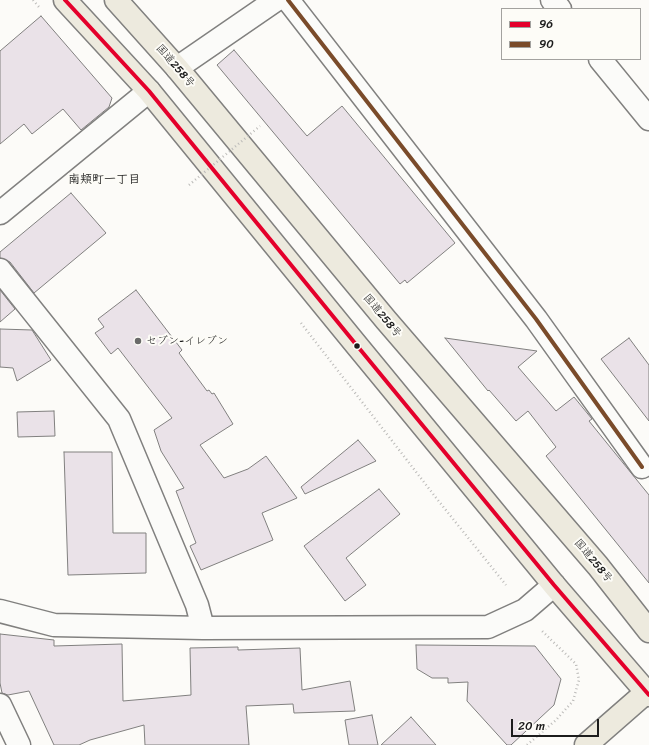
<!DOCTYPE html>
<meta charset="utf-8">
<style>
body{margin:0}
#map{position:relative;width:649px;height:745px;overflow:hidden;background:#fcfbf8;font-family:Sriracha,sans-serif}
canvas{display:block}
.legend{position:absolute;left:501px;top:8px;width:140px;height:52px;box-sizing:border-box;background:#fdfcf7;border:1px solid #a3a29f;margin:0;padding:5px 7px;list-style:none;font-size:12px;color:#1c1c1c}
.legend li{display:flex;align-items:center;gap:8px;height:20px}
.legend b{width:20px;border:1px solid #a3a29f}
.scale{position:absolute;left:511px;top:719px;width:88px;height:18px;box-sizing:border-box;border:2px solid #1c1c1c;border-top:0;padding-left:5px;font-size:12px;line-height:14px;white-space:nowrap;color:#1c1c1c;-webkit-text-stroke:3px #fdfcf7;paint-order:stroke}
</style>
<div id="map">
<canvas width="649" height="745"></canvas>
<ul class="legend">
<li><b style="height:5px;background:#e4002b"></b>96</li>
<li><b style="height:5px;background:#7a4b2a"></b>90</li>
</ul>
<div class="scale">20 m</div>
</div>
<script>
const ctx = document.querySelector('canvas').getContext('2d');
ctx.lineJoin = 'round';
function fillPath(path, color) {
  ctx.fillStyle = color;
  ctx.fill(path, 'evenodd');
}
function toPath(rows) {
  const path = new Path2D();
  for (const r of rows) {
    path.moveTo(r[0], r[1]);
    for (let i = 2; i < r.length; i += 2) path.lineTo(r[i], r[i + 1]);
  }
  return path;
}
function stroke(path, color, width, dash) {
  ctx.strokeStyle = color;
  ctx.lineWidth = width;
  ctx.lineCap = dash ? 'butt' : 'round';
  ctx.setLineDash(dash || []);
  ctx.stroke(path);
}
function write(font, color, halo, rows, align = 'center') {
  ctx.font = font + ' Sriracha,"Klee One",sans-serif';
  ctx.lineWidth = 4;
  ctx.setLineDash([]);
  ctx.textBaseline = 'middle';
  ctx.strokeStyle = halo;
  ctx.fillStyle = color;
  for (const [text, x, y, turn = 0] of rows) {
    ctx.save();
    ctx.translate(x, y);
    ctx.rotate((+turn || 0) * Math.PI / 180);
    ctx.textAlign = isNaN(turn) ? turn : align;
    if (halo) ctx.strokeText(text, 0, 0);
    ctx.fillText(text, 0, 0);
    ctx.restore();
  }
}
const building = toPath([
 [41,16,112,98,109,107,81,130,63,109,32,134,24,124,0,144,0,51,41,16],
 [234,50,307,136,342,106,455,243,407,283,405,280,400,284,217,65,234,50],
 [71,193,106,233,34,293,10,262,0,258,0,252,71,193],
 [0,290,15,309,0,322,0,290],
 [136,290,182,350,179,353,207,391,209,390,212,394,214,393,233,424,200,445,224,478,248,469,266,456,297,498,262,513,273,540,201,570,190,546,196,543,176,491,184,488,161,451,154,430,172,418,118,348,111,354,95,333,104,327,98,319,136,290],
 [0,329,32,330,51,360,17,381,13,368,0,367,0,329],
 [445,338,537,351,518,367,556,411,574,397,592,419,589,421,649,495,649,583,546,456,556,447,528,411,516,421,489,390,488,391,445,338],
 [629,338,649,365,649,421,601,359,629,338],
 [54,411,55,436,18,437,17,412,54,411],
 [358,440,376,461,305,494,301,487,358,440],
 [64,452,112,452,113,533,146,533,146,573,68,575,64,452],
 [379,489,400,514,346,558,366,585,345,601,304,546,379,489],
 [0,634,54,640,54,646,122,644,123,701,191,695,190,648,238,647,238,650,300,648,302,690,350,681,355,711,294,713,293,704,246,706,249,745,145,745,144,725,90,740,79,745,54,745,29,691,8,695,2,693,0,683,0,634],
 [416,645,535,646,561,679,554,705,511,745,507,745,467,701,468,682,448,683,448,678,432,678,417,669,416,645],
 [372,715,378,745,349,745,345,720,372,715],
 [411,717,436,745,381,745,411,717]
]);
const path = toPath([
 [33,0,39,7],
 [301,323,437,499,506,585],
 [527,745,556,720,573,701,579,680,576,664,542,631]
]);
const minor = toPath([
 [288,0,536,319,642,467],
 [552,0,560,9],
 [600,59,649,119],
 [177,68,276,0],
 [0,213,149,91],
 [0,270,119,419,197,605,203,628],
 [0,611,54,625,203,628,488,627,525,610,554,585],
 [0,705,19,745]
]);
const primary = toPath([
 [586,745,649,690]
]);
const trunk = toPath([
 [65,0,149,91,354,342,554,585,649,695],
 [116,0,177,68,386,320,598,566,649,631]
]);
const pathBridge = toPath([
 [189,185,260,126]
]);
const bus1 = toPath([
 [65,0,149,91,354,342,554,585,649,695]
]);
const bus2 = toPath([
 [288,0,536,319,642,467]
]);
const markers = [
 [138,341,4,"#6a6a69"],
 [357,346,3.5,"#1c1c1c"]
];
const streetNames = [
 ["国道258号",175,66,49],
 ["国道258号",382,316,50],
 ["国道258号",593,561,50]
];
const poiNames = [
 ["セブン-イレブン",146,341]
];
const neighbourhoodNames = [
 ["南頬町一丁目",104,180]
];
fillPath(building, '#eae2e8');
stroke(building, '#81807f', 1);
stroke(minor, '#81807f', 25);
stroke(primary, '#81807f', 25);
stroke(trunk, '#81807f', 25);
stroke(path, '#bbbab8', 2.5, [1, 3]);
stroke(minor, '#fbfbf9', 22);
stroke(primary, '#edeade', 22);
stroke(trunk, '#edeade', 22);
stroke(pathBridge, '#bbbab8', 2.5, [1, 3]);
stroke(bus1, '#e4002b', 4);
stroke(bus2, '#7a4b2a', 4);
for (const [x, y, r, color] of markers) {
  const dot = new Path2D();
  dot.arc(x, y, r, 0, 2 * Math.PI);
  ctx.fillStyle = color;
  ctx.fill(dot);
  stroke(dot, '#fdfcf7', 1.5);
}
write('11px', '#1c1c1c', '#fdfcf7', streetNames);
write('11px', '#1c1c1c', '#fdfcf7', poiNames, 'left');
write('bold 12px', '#1c1c1c', '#fdfcf7', neighbourhoodNames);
</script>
